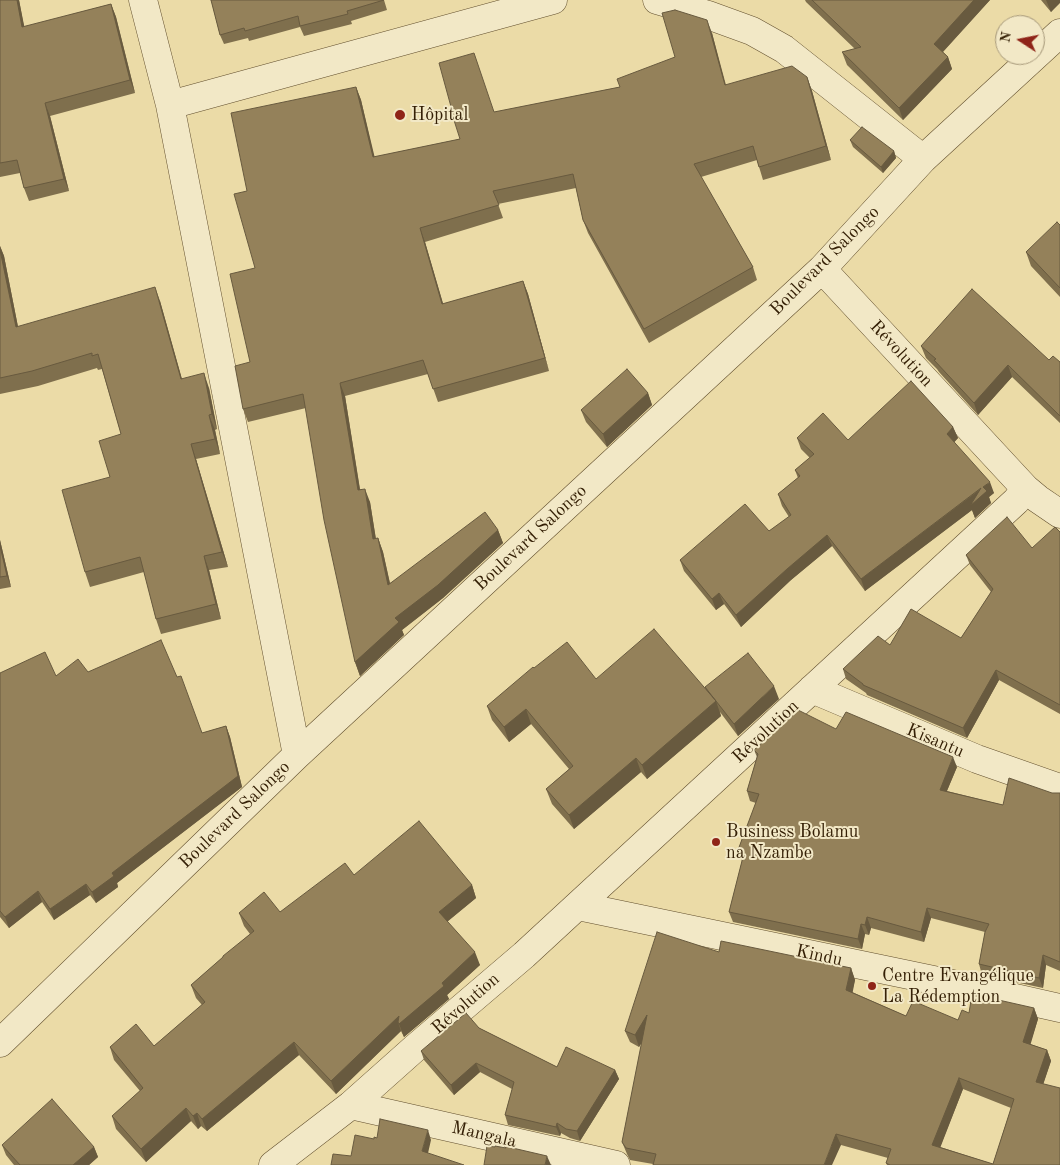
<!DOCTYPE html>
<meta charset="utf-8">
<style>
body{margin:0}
#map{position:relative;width:1060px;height:1165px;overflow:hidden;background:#ebdba7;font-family:"Old Standard TT",serif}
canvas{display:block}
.north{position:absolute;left:995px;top:15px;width:50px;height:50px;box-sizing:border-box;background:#f2e8c6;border:1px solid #a69879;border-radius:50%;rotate:281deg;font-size:14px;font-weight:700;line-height:20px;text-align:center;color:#352006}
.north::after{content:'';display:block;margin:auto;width:18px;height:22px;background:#8f2418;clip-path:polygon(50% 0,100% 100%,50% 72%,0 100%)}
</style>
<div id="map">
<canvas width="1060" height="1165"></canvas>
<div class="north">N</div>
</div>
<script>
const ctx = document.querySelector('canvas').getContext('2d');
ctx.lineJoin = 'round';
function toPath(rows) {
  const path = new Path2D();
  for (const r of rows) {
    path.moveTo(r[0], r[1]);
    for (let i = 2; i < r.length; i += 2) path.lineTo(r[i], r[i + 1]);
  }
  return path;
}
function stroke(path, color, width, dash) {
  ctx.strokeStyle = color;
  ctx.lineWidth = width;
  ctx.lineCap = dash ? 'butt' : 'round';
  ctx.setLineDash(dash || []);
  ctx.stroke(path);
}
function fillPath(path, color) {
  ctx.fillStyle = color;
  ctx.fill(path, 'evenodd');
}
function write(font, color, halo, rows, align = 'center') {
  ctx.font = font + ' "Old Standard TT",serif';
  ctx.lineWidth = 4;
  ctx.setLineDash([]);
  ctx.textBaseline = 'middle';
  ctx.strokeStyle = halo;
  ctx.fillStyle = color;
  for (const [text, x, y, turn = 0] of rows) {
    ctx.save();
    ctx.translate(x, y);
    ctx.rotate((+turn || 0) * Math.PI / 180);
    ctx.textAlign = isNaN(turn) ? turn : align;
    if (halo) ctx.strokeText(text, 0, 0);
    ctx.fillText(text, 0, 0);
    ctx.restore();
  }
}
const street = toPath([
 [143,0,170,105,297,755],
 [657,0,708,15,752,31,784,49,923,159],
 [170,105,553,0],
 [1026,489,1038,499,1060,514],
 [812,689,977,759,1060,788],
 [578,906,962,986,1060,1008],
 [0,1043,297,755,822,269,923,159,1060,33],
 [351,1105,616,1165],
 [273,1165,351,1105,415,1048,524,955,1016,501,1026,489,822,269]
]);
const wall = toPath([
 [0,0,19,0,24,27,111,4,116,17,135,93,50,116,69,191,29,201,24,188,20,173,0,177],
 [211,0,384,0,387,10,351,21,352,24,304,36,300,27,249,41,248,38,224,44,220,35],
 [805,0,990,0,943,52,948,57,952,69,903,120,847,65,842,52,855,49,806,2],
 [1041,0,1060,0,1051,12],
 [712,33,726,85,807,77,812,91,831,160,763,180,757,160,701,177,753,267,757,280,649,343,588,233,583,220,576,188,498,204,503,218,425,242,443,304,523,281,528,294,549,371,438,402,428,374,345,396,360,489,370,502,376,539,378,538,383,552,390,583,498,530,503,543,443,598,402,630,404,635,360,676,355,662,306,408,248,422,243,409,250,362,255,268,247,191,356,87,361,100,374,157,460,139,495,112,620,87,675,57],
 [850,140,894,151,896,158,883,173,853,147],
 [1060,225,1060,297,1031,266,1026,252],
 [0,246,4,256,18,327,160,301,182,379,209,388,217,429,215,430,220,454,196,459,228,567,209,570,221,619,161,634,156,619,144,572,90,587,85,572,121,434,102,369,98,370,97,368,38,386,0,394],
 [921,346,1060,362,1060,423,1012,377,978,415,939,372,937,369,926,358],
 [648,393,652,405,607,447,586,422,581,410],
 [953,427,958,438,954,442,994,493,989,497,991,503,975,518,972,510,865,591,832,546,791,580,741,627,724,604,716,610,684,571,680,560,769,531,789,517,782,506,778,494,798,478,795,470,810,458,801,449,797,438,848,440],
 [1060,532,1060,714,999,680,967,738,867,695,866,693,846,679,843,669,890,645,961,638,991,592,970,565,966,555,1032,548],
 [0,540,11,587,0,589],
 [534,668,596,679,706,690,705,687,779,699,738,736,720,712,721,716,647,779,641,772,574,829,552,804,546,789,569,769,531,724,509,742,492,720,487,706],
 [88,672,177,677,202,733,226,726,230,737,242,787,117,883,118,887,96,903,90,895,54,920,42,902,9,928,0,917,0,673,56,676],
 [836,729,957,767,947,791,1003,805,1052,793,1060,793,1060,971,1046,965,1043,988,982,975,979,964,985,932,931,918,924,942,871,928,869,935,865,934,862,949,733,922,729,912,742,861,738,850,756,803,750,801,747,791,757,757,754,750],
 [354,875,472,885,476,898,447,922,480,965,447,995,449,999,404,1037,401,1031,336,1094,299,1055,207,1131,201,1126,198,1129,191,1121,146,1162,116,1129,112,1116,140,1091,114,1060,110,1047,154,1046,202,1005,196,998,191,985,250,934,244,926,239,913,280,912],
 [719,952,851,968,855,980,852,992,906,1016,958,1020,969,1013,1034,1008,1038,1019,1030,1044,1047,1050,1051,1061,1043,1084,1060,1165,887,1165,886,1163,888,1158,841,1145,653,1164,630,1160,627,1154,622,1142,642,1042,639,1047,630,1042,625,1031],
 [963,1089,1011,1108,993,1164,940,1147],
 [479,1028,557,1067,615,1070,619,1079,580,1141,570,1138,561,1133,560,1136,508,1125,505,1115,512,1089,480,1072,454,1095,424,1060,421,1051],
 [2,1145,94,1147,98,1157,89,1165,14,1165,6,1155]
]);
const shadedWall = toPath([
 [17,0,19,0,27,40,22,27],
 [974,0,990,0,939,56,934,44],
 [1046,0,1060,0,1060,3,1051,12],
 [111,4,116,17,135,93,130,80],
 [707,20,712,33,729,99,725,85],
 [948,57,952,69,903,120,899,108],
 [807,77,812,91,831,160,826,146],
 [356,87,361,100,378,171,373,157],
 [45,103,50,116,69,191,64,179],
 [894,151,896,158,883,173,881,167],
 [420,228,425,242,447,317,442,304],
 [0,246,4,256,21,342,16,327,0,250],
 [523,281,528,294,549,371,545,358],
 [155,287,160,301,186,394,181,379],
 [1008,365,1012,377,978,415,974,403],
 [204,373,209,388,217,429,212,414],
 [340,383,345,396,362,503,358,490],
 [648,393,652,405,607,447,603,434],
 [209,415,215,430,220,454,215,439],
 [953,427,958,438,951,446,947,434],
 [191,444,196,459,228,567,222,552],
 [990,482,994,493,989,497,991,503,975,518,972,510,865,591,861,579],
 [365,489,370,502,378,553,373,539],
 [498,530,503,543,443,598,402,630,404,635,360,676,355,662,395,618],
 [827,535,832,546,791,580,741,627,736,615,787,569],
 [378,538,383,552,393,598,388,585],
 [0,540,11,587,7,576,0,546],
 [204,556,209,570,221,619,216,604],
 [719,593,724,604,716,610,712,599],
 [996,670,999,680,967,738,963,728],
 [774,686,779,699,738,736,734,724],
 [716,701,721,716,647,779,642,765],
 [526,709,531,724,509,742,504,727],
 [226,726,230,737,242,787,117,883,118,887,96,903,92,892,112,873],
 [953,757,957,767,943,800,940,790],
 [636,758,641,772,574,829,569,815],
 [86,884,90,895,54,920,50,909],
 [472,885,476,898,443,925,439,912],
 [38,891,42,902,9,928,5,917],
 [927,908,931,918,924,942,921,932],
 [867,917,871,928,869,935,865,925],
 [861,924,865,934,862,949,858,939],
 [475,952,480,965,447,995,449,999,404,1037,399,1024,398,1022,401,1031,336,1094,331,1081,399,1016,442,983],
 [1043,955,1046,965,1043,988,1039,978],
 [851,968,855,980,851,1001,846,990],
 [1034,1008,1038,1019,1028,1053,1023,1042],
 [647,1015,651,1027,639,1047,635,1035],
 [294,1042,299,1055,207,1131,202,1119],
 [1047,1050,1051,1061,1040,1094,1036,1082],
 [476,1063,480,1072,454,1095,451,1085],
 [615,1070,619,1079,580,1141,577,1131],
 [959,1078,963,1089,937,1156,932,1145],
 [186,1108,191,1121,146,1162,141,1149],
 [197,1113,201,1126,198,1129,193,1116],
 [557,1123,561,1133,560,1136,556,1127],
 [428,1130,431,1140,426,1162,422,1151],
 [836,1134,841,1145,832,1165,824,1165],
 [94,1147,98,1157,89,1165,73,1165],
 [547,1156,551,1165,545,1165]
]);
const building = toPath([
 [0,0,17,0,22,27,111,4,130,80,45,103,64,179,24,188,17,160,0,163,0,0],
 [211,0,384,0,347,11,348,14,300,26,298,16,245,31,244,28,220,35,211,0],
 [812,0,974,0,934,44,948,57,899,108,842,52,861,47,812,0],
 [675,10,707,20,725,85,792,66,807,77,826,146,759,167,753,146,694,164,753,267,644,329,583,220,573,174,493,191,499,205,420,228,442,304,523,281,545,358,433,389,423,360,340,383,358,490,365,489,373,539,378,538,388,585,485,512,498,530,438,585,395,618,399,622,355,662,324,520,303,394,243,409,235,366,250,362,230,274,255,268,234,194,247,191,231,113,356,87,373,157,460,139,452,114,453,114,439,63,474,53,494,112,620,87,617,79,675,57,662,13,675,10],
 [862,127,894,151,881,167,850,140,862,127],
 [1057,222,1060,225,1060,288,1026,252,1057,222],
 [0,250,16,327,155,287,181,379,204,373,212,414,209,415,215,439,191,444,222,552,204,556,216,604,156,619,140,557,85,572,62,490,110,477,99,441,121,434,98,354,92,356,92,353,32,371,0,378,0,250],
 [972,289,1049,360,1053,356,1060,362,1060,416,1008,365,974,403,934,360,936,359,921,346,972,289],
 [627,369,648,393,603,434,581,410,627,369],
 [911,381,953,427,947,434,990,482,983,487,987,491,970,506,981,488,861,579,827,535,787,569,736,615,719,593,712,599,680,560,745,504,769,531,791,515,778,494,800,476,795,470,814,454,797,438,823,413,848,440,911,381],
 [1007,517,1032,548,1055,527,1060,532,1060,705,996,670,963,728,863,685,863,684,843,669,878,636,890,645,911,609,961,638,993,589,966,555,1007,517],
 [0,546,7,576,0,577,0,546],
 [654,629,716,701,642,765,636,758,569,815,546,789,573,766,526,709,504,727,487,706,533,667,534,668,567,642,596,679,654,629],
 [161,640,177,677,181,676,202,733,226,726,238,776,112,873,114,876,92,892,86,884,50,909,38,891,5,917,0,911,0,673,45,652,56,676,78,659,88,672,161,640],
 [748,653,774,686,734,724,705,687,748,653],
 [798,710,836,729,846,712,953,757,940,790,1003,805,1009,778,1052,793,1060,793,1060,962,1043,955,1039,978,979,964,985,932,989,924,927,908,921,932,867,917,865,925,861,924,858,939,729,912,744,853,738,850,759,794,747,791,758,754,754,750,798,710],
 [419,821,472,885,439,912,475,952,442,983,444,986,399,1024,398,1022,399,1016,331,1081,294,1042,202,1119,197,1113,193,1116,186,1108,141,1149,112,1116,143,1088,110,1047,136,1024,154,1046,205,1002,191,985,223,957,223,956,254,931,239,913,264,892,280,912,345,863,354,875,419,821],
 [657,932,719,952,721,941,851,968,846,990,906,1016,913,1001,958,1020,962,1010,969,1013,972,994,1034,1008,1023,1042,1047,1050,1036,1082,1060,1088,1060,1165,890,1165,886,1163,891,1149,836,1134,824,1165,653,1165,656,1154,626,1148,622,1142,647,1015,635,1035,625,1031,657,932],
 [959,1078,1014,1099,993,1164,932,1145,959,1078],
 [466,1013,479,1028,557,1067,566,1047,615,1070,577,1131,566,1129,557,1123,556,1127,505,1115,514,1082,476,1063,451,1085,421,1051,466,1013],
 [52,1099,94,1147,73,1165,20,1165,2,1145,52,1099],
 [380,1119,428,1130,422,1151,464,1165,331,1165,333,1154,351,1156,355,1135,374,1139,374,1137,377,1138,380,1119],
 [487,1146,495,1147,495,1146,506,1148,504,1146,547,1156,545,1165,484,1165,487,1146]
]);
const markers = [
 [400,115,6,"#8f2418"],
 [716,842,5,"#8f2418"],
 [872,986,5,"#8f2418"]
];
const poiNames = [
 ["Hôpital",411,115],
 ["Business Bolamu",726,832],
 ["na Nzambe",726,853],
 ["Centre Evangélique",882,976],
 ["La Rédemption",882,997]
];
const streetNames = [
 ["Boulevard Salongo",825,261,-45],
 ["Révolution",901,354,47],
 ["Boulevard Salongo",531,538,-43],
 ["Révolution",766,732,-43],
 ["Kisantu",935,741,23],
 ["Boulevard Salongo",235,815,-44],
 ["Kindu",819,956,12],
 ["Révolution",466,1004,-41],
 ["Mangala",484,1135,13]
];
stroke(street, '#624f2e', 29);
stroke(street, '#f2e8c6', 28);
fillPath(wall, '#7f6f4d');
fillPath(shadedWall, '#685a3f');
fillPath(building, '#94815a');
stroke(building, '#685a3f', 1);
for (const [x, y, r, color] of markers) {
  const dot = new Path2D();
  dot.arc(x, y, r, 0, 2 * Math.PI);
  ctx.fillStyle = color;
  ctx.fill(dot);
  stroke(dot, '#f2e8c6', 2);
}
write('18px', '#352006', '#f2e8c6', poiNames, 'left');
write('18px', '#352006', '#f2e8c6', streetNames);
</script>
